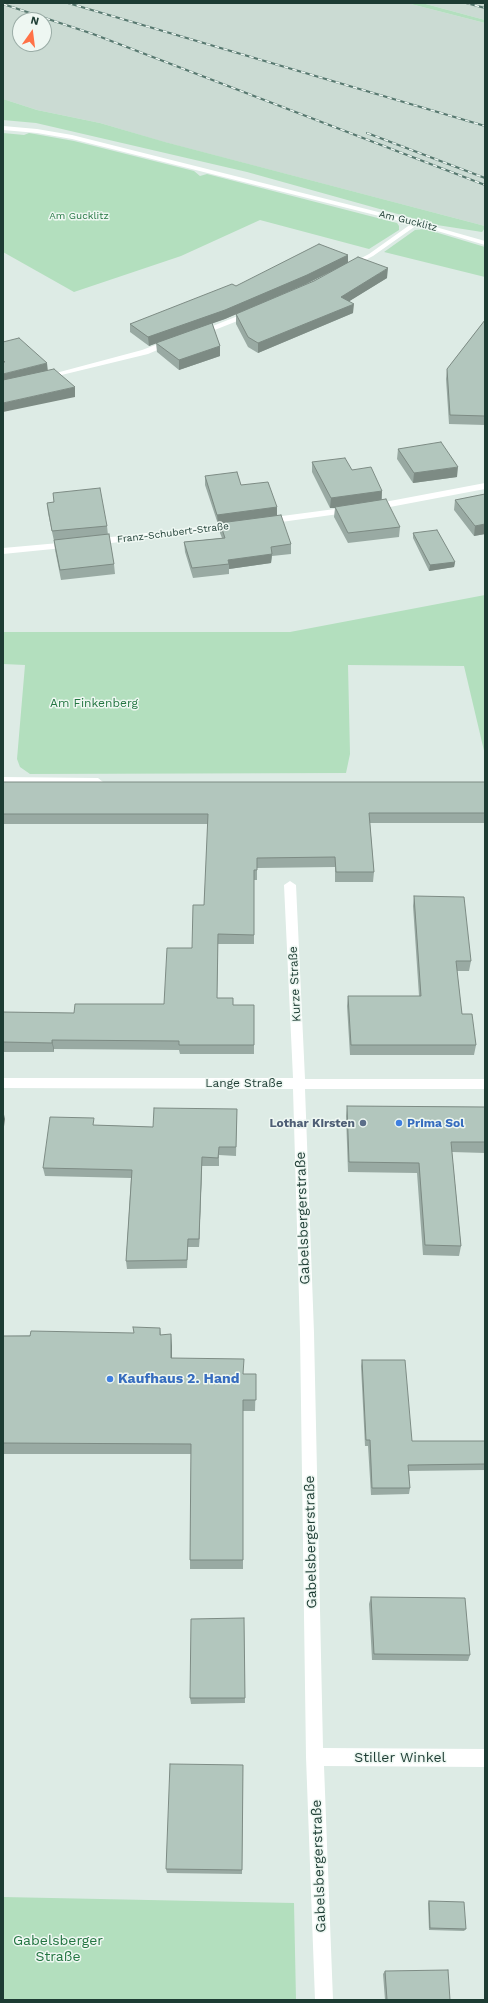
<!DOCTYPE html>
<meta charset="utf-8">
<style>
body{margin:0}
#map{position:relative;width:488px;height:2003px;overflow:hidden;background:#ddebe5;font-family:"Work Sans",sans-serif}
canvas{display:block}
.frame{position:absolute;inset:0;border:4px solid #1d3c33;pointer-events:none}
.north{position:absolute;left:12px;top:12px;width:40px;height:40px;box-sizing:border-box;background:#eef7f2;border:1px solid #9aaca6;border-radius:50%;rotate:14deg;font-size:11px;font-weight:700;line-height:16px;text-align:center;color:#1d3c33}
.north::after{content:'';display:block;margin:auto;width:14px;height:18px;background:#ff7247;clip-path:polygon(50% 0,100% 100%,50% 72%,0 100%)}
</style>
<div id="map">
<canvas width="488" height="2003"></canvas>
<div class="frame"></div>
<div class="north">N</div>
</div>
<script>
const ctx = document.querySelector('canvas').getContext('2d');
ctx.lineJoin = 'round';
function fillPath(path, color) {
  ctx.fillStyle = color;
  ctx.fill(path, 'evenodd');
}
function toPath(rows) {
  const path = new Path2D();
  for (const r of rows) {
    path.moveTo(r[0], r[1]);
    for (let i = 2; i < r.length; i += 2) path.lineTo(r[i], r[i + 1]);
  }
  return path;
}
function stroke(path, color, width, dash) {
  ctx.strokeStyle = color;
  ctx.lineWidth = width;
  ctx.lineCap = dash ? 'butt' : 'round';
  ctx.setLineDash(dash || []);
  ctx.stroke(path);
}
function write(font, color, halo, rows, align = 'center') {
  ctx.font = font + ' "Work Sans",sans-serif';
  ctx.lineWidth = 3;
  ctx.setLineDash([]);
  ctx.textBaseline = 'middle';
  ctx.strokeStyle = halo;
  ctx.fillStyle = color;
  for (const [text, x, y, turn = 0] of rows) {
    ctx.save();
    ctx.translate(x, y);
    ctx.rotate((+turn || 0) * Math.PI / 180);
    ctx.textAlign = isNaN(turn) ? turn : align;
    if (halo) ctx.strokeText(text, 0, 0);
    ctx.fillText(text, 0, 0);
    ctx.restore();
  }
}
const built = toPath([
 [3,3,407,3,485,23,485,226,164,142,100,123,37,110,3,99],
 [20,20,44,20,44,44,20,44],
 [422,3,485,3,485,20]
]);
const green = toPath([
 [407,3,422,3,485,20,485,23],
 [3,99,37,110,100,123,165,142,485,226,485,228,482,232,437,225,247,172,36,123,3,120],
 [3,133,24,135,29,133,74,141,194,171,200,176,207,174,397,223,399,226,399,230,369,249,260,220,181,256,74,292,3,252],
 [425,229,485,247,485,277,384,252,415,230],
 [485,595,485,755,464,666,348,665,350,754,346,773,30,774,20,767,17,759,25,665,3,664,3,632,290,632],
 [3,1897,294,1903,296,2000,3,2000]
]);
const minor = toPath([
 [3,126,37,129,72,135,418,222,485,241,485,245,417,225,373,256,348,269,346,268,346,266,369,254,411,224,72,139,37,133,3,130,3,126],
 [248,312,255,314,202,335,195,333,248,312],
 [169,340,176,342,148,354,45,379,41,377,142,350,169,340],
 [485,483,485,489,374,510,370,507,374,504,485,483],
 [350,507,353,508,353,512,267,524,263,521,267,518,350,507],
 [235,523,238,524,238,528,94,545,90,542,94,539,235,523],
 [70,542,73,543,73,547,3,554,3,548,70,542],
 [3,777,98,778,103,782,98,786,3,785,3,777],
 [290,881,296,885,305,1079,485,1079,485,1089,305,1089,314,1333,323,1748,485,1749,485,1767,324,1766,333,2000,315,2000,306,1757,300,1333,293,1089,3,1088,3,1078,293,1078,284,885,290,881]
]);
const rail = toPath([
 [68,3,485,126],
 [466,3,485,8],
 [3,4,93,34,485,185],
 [367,133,485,178]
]);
const wall = toPath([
 [348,262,387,278,349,301,353,313,258,353,248,347,236,324,236,314,314,281,336,269,306,284,225,319,212,323,220,346,220,356,179,370,157,352,156,343,149,346,130,332,130,324,236,286],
 [485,320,485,425,449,424,446,379,447,369],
 [398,449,457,477,413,483,397,459],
 [312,462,352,470,382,491,382,500,400,527,399,537,348,543,334,517,335,508,330,508,312,472],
 [205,476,241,485,277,507,277,515,291,544,291,554,272,556,271,563,229,569,229,574,193,578,185,552,184,542,222,538,220,533,220,524,218,524,205,485],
 [53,493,107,526,108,535,114,564,115,574,61,580,55,550,54,541,48,513,47,503,54,502],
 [485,494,485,534,474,536,454,510,455,500],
 [413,533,455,562,454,567,429,571,413,538],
 [3,782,485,782,485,823,370,823,374,872,373,882,335,882,335,867,257,868,257,880,254,880,254,944,218,944,217,998,233,1005,254,1005,254,1054,180,1054,179,1050,54,1049,54,1052,3,1052,3,1012,74,1013,164,1004,192,948,204,905,208,824,3,824],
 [414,896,471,961,469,971,457,971,462,1014,476,1045,474,1055,350,1055,347,1006,348,996,419,996,413,906],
 [347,1106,485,1107,485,1153,452,1152,461,1246,459,1256,423,1255,417,1173,348,1172,346,1116],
 [237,1109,236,1156,219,1155,219,1166,202,1166,199,1247,188,1247,187,1268,127,1269,126,1261,131,1178,45,1176,43,1168,95,1125,153,1127],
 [160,1328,161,1335,172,1346,172,1358,244,1374,256,1374,255,1411,243,1411,243,1569,190,1569,190,1560,191,1454,3,1454,3,1336,133,1333],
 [362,1360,412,1441,485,1441,485,1470,409,1471,410,1488,409,1494,371,1495,368,1446,365,1446,361,1366],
 [371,1597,470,1655,468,1661,372,1660,369,1604],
 [244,1618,245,1703,191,1704,190,1698],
 [243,1765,242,1874,167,1873,166,1869],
 [429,1901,466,1929,464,1931,429,1930,428,1903],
 [385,1971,450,2000,385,2000,383,1974]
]);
const shadedWall = toPath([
 [348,255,348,263,306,284,225,319,149,346,148,337],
 [388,268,387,278,340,307,341,297],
 [354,304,353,313,258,353,258,343],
 [220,346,220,356,179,370,179,360],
 [47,363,48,372,3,383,3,374],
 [75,387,75,397,3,412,3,403],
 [458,467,457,477,413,483,414,473],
 [382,491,381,501,335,507,335,508,330,508,331,498],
 [277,507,277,516,218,524,217,515],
 [485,524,485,534,474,536,475,526],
 [272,554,271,563,229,569,229,564,228,560],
 [455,562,454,567,429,571,430,565],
 [52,1040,54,1049,54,1052,52,1043],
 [3,1110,5,1119,3,1134],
 [202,1157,202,1166,199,1247,199,1239],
 [171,1334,172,1346,172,1370,171,1358]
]);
const building = toPath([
 [319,244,348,255,307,275,225,310,148,337,130,324,232,284,236,286,319,244],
 [358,257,388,268,341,297,354,304,258,343,248,337,236,314,314,281,358,257],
 [485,320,485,416,450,415,447,369,485,320],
 [212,323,220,346,179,360,156,343,212,323],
 [19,338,47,363,3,374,3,362,5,362,3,360,3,342,19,338],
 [54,369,75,387,3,403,3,380,54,369],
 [441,442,458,467,414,473,398,449,441,442],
 [345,458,352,470,371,467,382,491,331,498,312,462,345,458],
 [237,472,241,485,268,482,277,507,217,515,205,476,237,472],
 [100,488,107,526,52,531,47,503,54,502,53,493,100,488],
 [485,494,485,524,475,526,455,500,485,494],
 [386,499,400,527,348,533,335,507,386,499],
 [281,515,291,544,271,547,272,554,228,560,229,564,192,568,184,542,225,538,220,523,281,515],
 [437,530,455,562,430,565,413,533,437,530],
 [109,534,114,564,60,570,54,540,109,534],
 [3,782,485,782,485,813,369,813,374,872,336,872,335,857,257,858,257,870,254,870,254,935,218,934,217,998,233,998,233,1005,254,1005,254,1045,179,1045,179,1041,52,1040,52,1043,3,1042,3,1012,74,1013,75,1004,164,1004,167,948,192,948,193,905,204,905,208,814,3,814,3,782],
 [414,896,464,897,471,961,456,961,462,1014,472,1014,476,1045,351,1045,348,996,421,996,414,896],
 [347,1106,485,1107,485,1142,451,1142,461,1246,425,1245,419,1163,349,1162,347,1106],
 [154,1108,237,1109,236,1147,219,1147,218,1158,202,1157,199,1239,188,1239,187,1260,126,1261,132,1170,43,1168,50,1117,94,1118,93,1125,153,1127,154,1108],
 [133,1327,160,1328,160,1335,171,1334,171,1358,244,1359,243,1374,256,1374,256,1400,243,1400,243,1560,190,1560,191,1444,3,1443,3,1336,30,1336,31,1331,134,1333,133,1327],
 [362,1360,405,1360,412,1441,485,1441,485,1464,408,1465,410,1488,372,1488,370,1440,366,1440,362,1360],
 [371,1597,465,1598,470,1655,374,1654,371,1597],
 [244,1618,245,1698,190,1698,191,1619,244,1618],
 [170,1764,243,1765,242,1870,166,1869,170,1764],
 [429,1901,464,1902,466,1929,430,1928,429,1901],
 [448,1970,450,2000,387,2000,385,1971,448,1970]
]);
const markers = [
 [363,1123,4,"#5c6f8a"],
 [399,1123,4,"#3f7fe0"],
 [110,1379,4,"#3f7fe0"]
];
const farParknames = [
 ["Am Gucklitz",79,216]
];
const farStreetnames = [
 ["Am Gucklitz",408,221,14],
 ["Franz-Schubert-Straße",173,533,-7]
];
const parkNames = [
 ["Am Finkenberg",94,703]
];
const streetNames = [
 ["Kurze Straße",295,984,-93],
 ["Lange Straße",244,1083]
];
const serviceNames = [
 ["Lothar Kirsten",355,1123]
];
const shopNames = [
 ["Prima Sol",407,1123]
];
const nearStreetnames = [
 ["Gabelsbergerstraße",303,1218,-92],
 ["Gabelsbergerstraße",311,1542,-91],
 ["Stiller Winkel",400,1758],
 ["Gabelsbergerstraße",319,1866,-92]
];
const nearShopnames = [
 ["Kaufhaus 2. Hand",118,1379]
];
const nearParknames = [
 ["Gabelsberger",58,1941],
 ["Straße",58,1957]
];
fillPath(built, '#cbdbd3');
fillPath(green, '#b3dfbe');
fillPath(minor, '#fff');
stroke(rail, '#57786f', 2);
stroke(rail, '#eef7f2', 1.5, [4.5]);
fillPath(wall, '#99aaa3');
fillPath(shadedWall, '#7d8b84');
fillPath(building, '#b2c6bd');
stroke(building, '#7d8b84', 1);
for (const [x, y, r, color] of markers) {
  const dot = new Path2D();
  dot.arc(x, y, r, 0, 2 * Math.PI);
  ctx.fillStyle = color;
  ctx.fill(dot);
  stroke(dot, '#eef7f2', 1.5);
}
write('10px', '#247642', '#eef7f2', farParknames);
write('10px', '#1d3c33', '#eef7f2', farStreetnames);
write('12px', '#247642', '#eef7f2', parkNames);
write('12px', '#1d3c33', '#eef7f2', streetNames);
write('bold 12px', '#4e5e75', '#eef7f2', serviceNames, 'right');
write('bold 12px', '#366cbe', '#eef7f2', shopNames, 'left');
write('14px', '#1d3c33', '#eef7f2', nearStreetnames);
write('bold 14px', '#366cbe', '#eef7f2', nearShopnames, 'left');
write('14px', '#247642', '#eef7f2', nearParknames);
</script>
